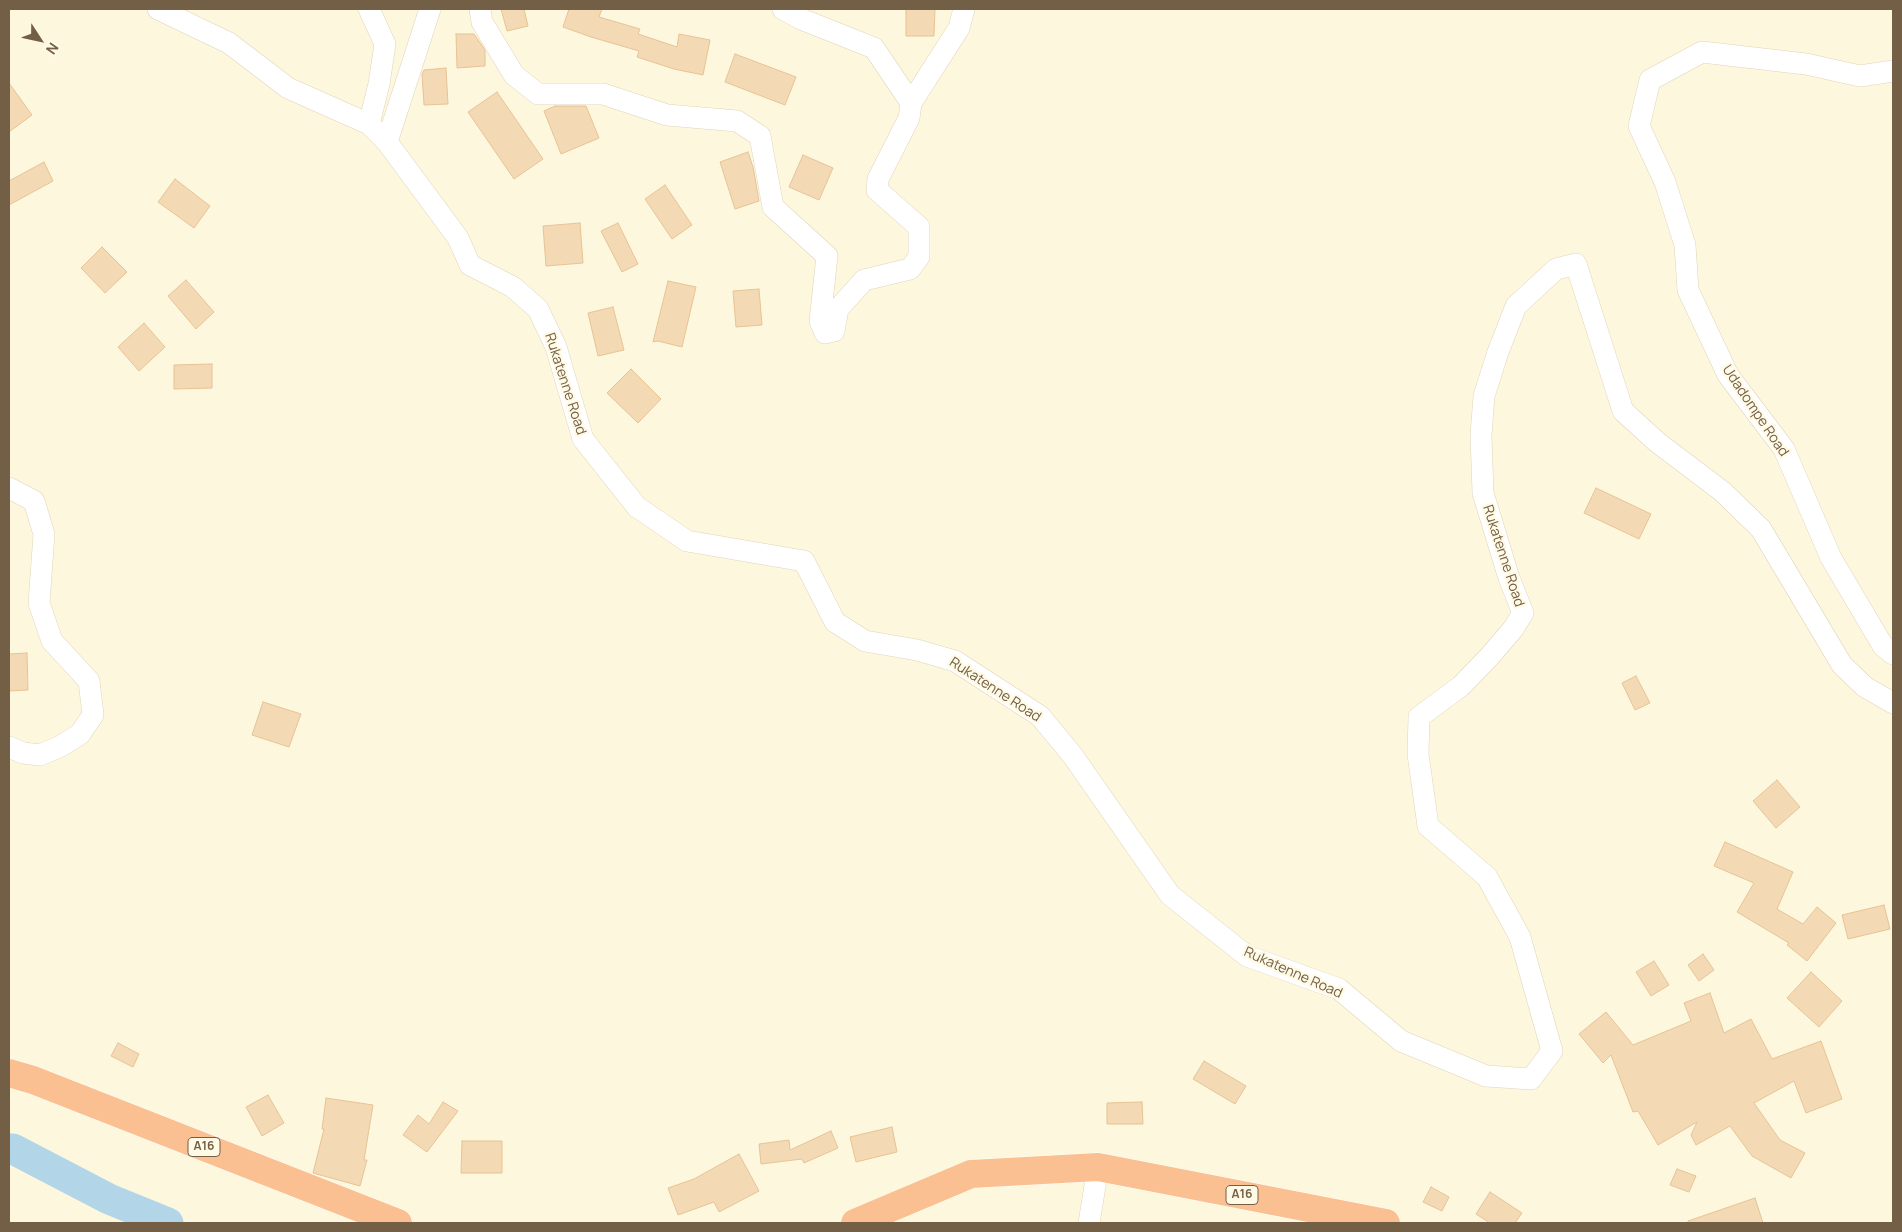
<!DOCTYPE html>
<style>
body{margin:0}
#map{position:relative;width:1902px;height:1232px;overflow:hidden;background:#fdf7de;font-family:Manrope,sans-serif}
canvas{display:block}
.frame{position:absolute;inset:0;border:10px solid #735e46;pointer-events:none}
.north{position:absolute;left:15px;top:15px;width:50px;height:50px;-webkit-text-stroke:4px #fffae5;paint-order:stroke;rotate:125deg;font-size:14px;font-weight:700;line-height:20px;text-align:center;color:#735e46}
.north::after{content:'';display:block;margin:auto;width:18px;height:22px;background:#735e46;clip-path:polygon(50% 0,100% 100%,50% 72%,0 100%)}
</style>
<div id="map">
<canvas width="1902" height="1232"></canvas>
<div class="frame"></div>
<div class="north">N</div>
</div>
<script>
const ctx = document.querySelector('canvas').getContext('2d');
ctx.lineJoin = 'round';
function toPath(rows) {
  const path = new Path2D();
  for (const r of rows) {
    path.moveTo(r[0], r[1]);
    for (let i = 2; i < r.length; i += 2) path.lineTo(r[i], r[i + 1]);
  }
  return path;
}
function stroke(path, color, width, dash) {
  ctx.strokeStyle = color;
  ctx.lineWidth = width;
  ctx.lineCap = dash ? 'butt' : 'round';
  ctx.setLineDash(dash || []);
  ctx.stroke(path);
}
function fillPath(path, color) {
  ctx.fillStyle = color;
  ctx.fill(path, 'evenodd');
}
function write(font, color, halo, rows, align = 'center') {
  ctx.font = font + ' Manrope,sans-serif';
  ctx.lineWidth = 4.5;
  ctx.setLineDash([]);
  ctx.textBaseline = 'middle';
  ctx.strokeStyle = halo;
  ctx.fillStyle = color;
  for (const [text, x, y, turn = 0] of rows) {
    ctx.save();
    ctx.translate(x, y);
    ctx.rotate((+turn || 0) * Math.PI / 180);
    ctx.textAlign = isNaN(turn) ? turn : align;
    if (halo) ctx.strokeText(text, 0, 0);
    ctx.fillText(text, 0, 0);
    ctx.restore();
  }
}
const river = toPath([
 [9,1149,13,1149,109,1199,168,1223]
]);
const building = toPath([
 [501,9,524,9,528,26,507,31,501,9],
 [569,9,602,9,599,17,640,29,638,34,677,47,679,34,710,40,703,75,674,69,637,57,639,51,591,37,563,27,569,9],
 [906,9,935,9,934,36,906,36,906,9],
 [456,34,474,34,485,50,485,66,457,68,456,34],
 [735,54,796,77,785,105,725,82,735,54],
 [446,68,448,104,424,105,422,74,424,70,446,68],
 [9,83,32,115,9,132,9,83],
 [497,92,543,159,514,179,468,112,497,92],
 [555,106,586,106,599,138,561,154,544,111,555,106],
 [748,152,753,167,759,201,735,209,720,162,748,152],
 [803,155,833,168,819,200,789,187,803,155],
 [44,162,53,181,9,205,9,181,44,162],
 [175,179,210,206,194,228,158,202,175,179],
 [665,185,692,225,672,239,645,199,665,185],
 [580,223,583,263,546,266,543,226,580,223],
 [618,223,638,264,622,272,601,231,618,223],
 [102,247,127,272,105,293,81,268,102,247],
 [186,280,214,312,196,329,168,296,186,280],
 [668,281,696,287,682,347,658,341,653,342,668,281],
 [759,289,762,325,736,327,733,291,759,289],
 [613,307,624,350,598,356,588,313,613,307],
 [144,323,165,347,139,371,118,347,144,323],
 [212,364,212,388,174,389,174,365,212,364],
 [631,369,661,399,638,423,607,393,631,369],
 [1596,488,1651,514,1639,539,1584,513,1596,488],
 [27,653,28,690,9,691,9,654,27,653],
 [1636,676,1650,703,1635,710,1622,683,1636,676],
 [263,702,301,714,289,747,252,735,263,702],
 [1777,780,1800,807,1776,828,1753,801,1777,780],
 [1725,842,1793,872,1777,909,1803,924,1817,907,1836,923,1807,961,1787,945,1789,943,1737,912,1754,883,1714,866,1725,842],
 [1884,905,1890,929,1848,939,1842,915,1884,905],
 [1703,954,1714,970,1699,981,1688,965,1703,954],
 [1654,961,1669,985,1651,996,1636,972,1654,961],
 [1811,972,1842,1001,1819,1027,1787,998,1811,972],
 [1710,993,1724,1033,1751,1019,1772,1059,1821,1041,1842,1099,1806,1113,1794,1081,1754,1103,1780,1140,1805,1153,1791,1178,1752,1156,1730,1126,1696,1145,1691,1135,1697,1122,1658,1145,1638,1111,1633,1112,1611,1055,1603,1063,1579,1034,1606,1012,1633,1045,1691,1021,1684,1003,1710,993],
 [118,1043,139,1054,133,1067,111,1056,118,1043],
 [1204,1061,1246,1086,1235,1104,1193,1079,1204,1061],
 [268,1095,284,1123,262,1136,246,1107,268,1095],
 [326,1098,373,1105,364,1160,367,1160,360,1186,313,1173,324,1129,322,1129,326,1098],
 [443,1102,458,1111,427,1152,403,1135,418,1115,429,1124,443,1102],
 [1142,1102,1143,1124,1107,1124,1107,1103,1142,1102],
 [892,1127,897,1152,856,1162,850,1137,892,1127],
 [831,1131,838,1148,804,1163,802,1159,761,1164,759,1144,789,1140,790,1150,831,1131],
 [462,1141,502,1141,502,1173,461,1173,462,1141],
 [739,1154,759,1191,719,1212,714,1202,678,1215,668,1188,694,1179,739,1154],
 [1677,1169,1696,1176,1689,1192,1670,1185,1677,1169],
 [1431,1187,1449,1197,1442,1211,1423,1202,1431,1187],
 [1490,1192,1522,1213,1515,1223,1490,1223,1476,1214,1490,1192],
 [1755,1198,1763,1223,1688,1223,1688,1221,1755,1198]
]);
const minor = toPath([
 [158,9,229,43,288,88,369,124,387,142,458,238,470,265,513,287,538,309,556,347,583,439,637,507,687,541,804,561,835,622,865,641,917,650,955,661,1040,716,1073,756,1170,895,1247,956,1339,989,1401,1041,1486,1076,1531,1079,1552,1051,1520,937,1487,877,1428,826,1418,754,1419,717,1461,686,1489,657,1513,629,1523,613,1509,578,1483,493,1481,435,1484,396,1498,352,1516,306,1556,269,1576,264,1623,411,1657,442,1723,492,1761,529,1842,665,1865,687,1893,703],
 [369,9,385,44,379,84,369,124],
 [480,9,482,22,514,75,538,94,603,94,667,115,737,121,760,136,773,207,827,256,820,321,825,333,834,331,838,309,864,280,910,269,919,257,919,227,877,190,878,179,909,118,911,103,874,48,801,19,783,9],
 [1893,71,1860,76,1806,64,1702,52,1650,80,1639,126,1665,182,1685,245,1688,290,1728,375,1784,449,1831,558,1883,646,1893,654],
 [911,103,959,28,964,9],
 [387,142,430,9],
 [9,488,34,501,44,534,39,603,52,641,89,681,93,715,80,734,61,746,40,755,23,753,9,747],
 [1089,1223,1098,1167]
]);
const highway = toPath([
 [9,1073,33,1080,398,1223],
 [855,1223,971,1174,1098,1167,1386,1223]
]);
const shields = [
 [204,1147,32],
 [1242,1195,32]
];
const shieldNames = [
 ["A16",204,1147],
 ["A16",1242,1195]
];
const streetNames = [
 ["Rukatenne Road",565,384,72],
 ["Udadompe Road",1755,411,56],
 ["Rukatenne Road",1503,556,72],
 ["Rukatenne Road",995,690,33],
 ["Rukatenne Road",1293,973,24]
];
stroke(river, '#b2d5e7', 31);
fillPath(building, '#f3d9b4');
stroke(building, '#e7c394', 1);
stroke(minor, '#e1d3ba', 22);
stroke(highway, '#fff', 29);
stroke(minor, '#fff', 21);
stroke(highway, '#fbc091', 28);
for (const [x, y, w] of shields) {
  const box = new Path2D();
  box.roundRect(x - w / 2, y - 9.5, w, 19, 4);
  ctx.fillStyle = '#fffae5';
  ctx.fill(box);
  stroke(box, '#735e46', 1);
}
write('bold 12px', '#735e46', null, shieldNames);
write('14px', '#735e46', '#fffae5', streetNames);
</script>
